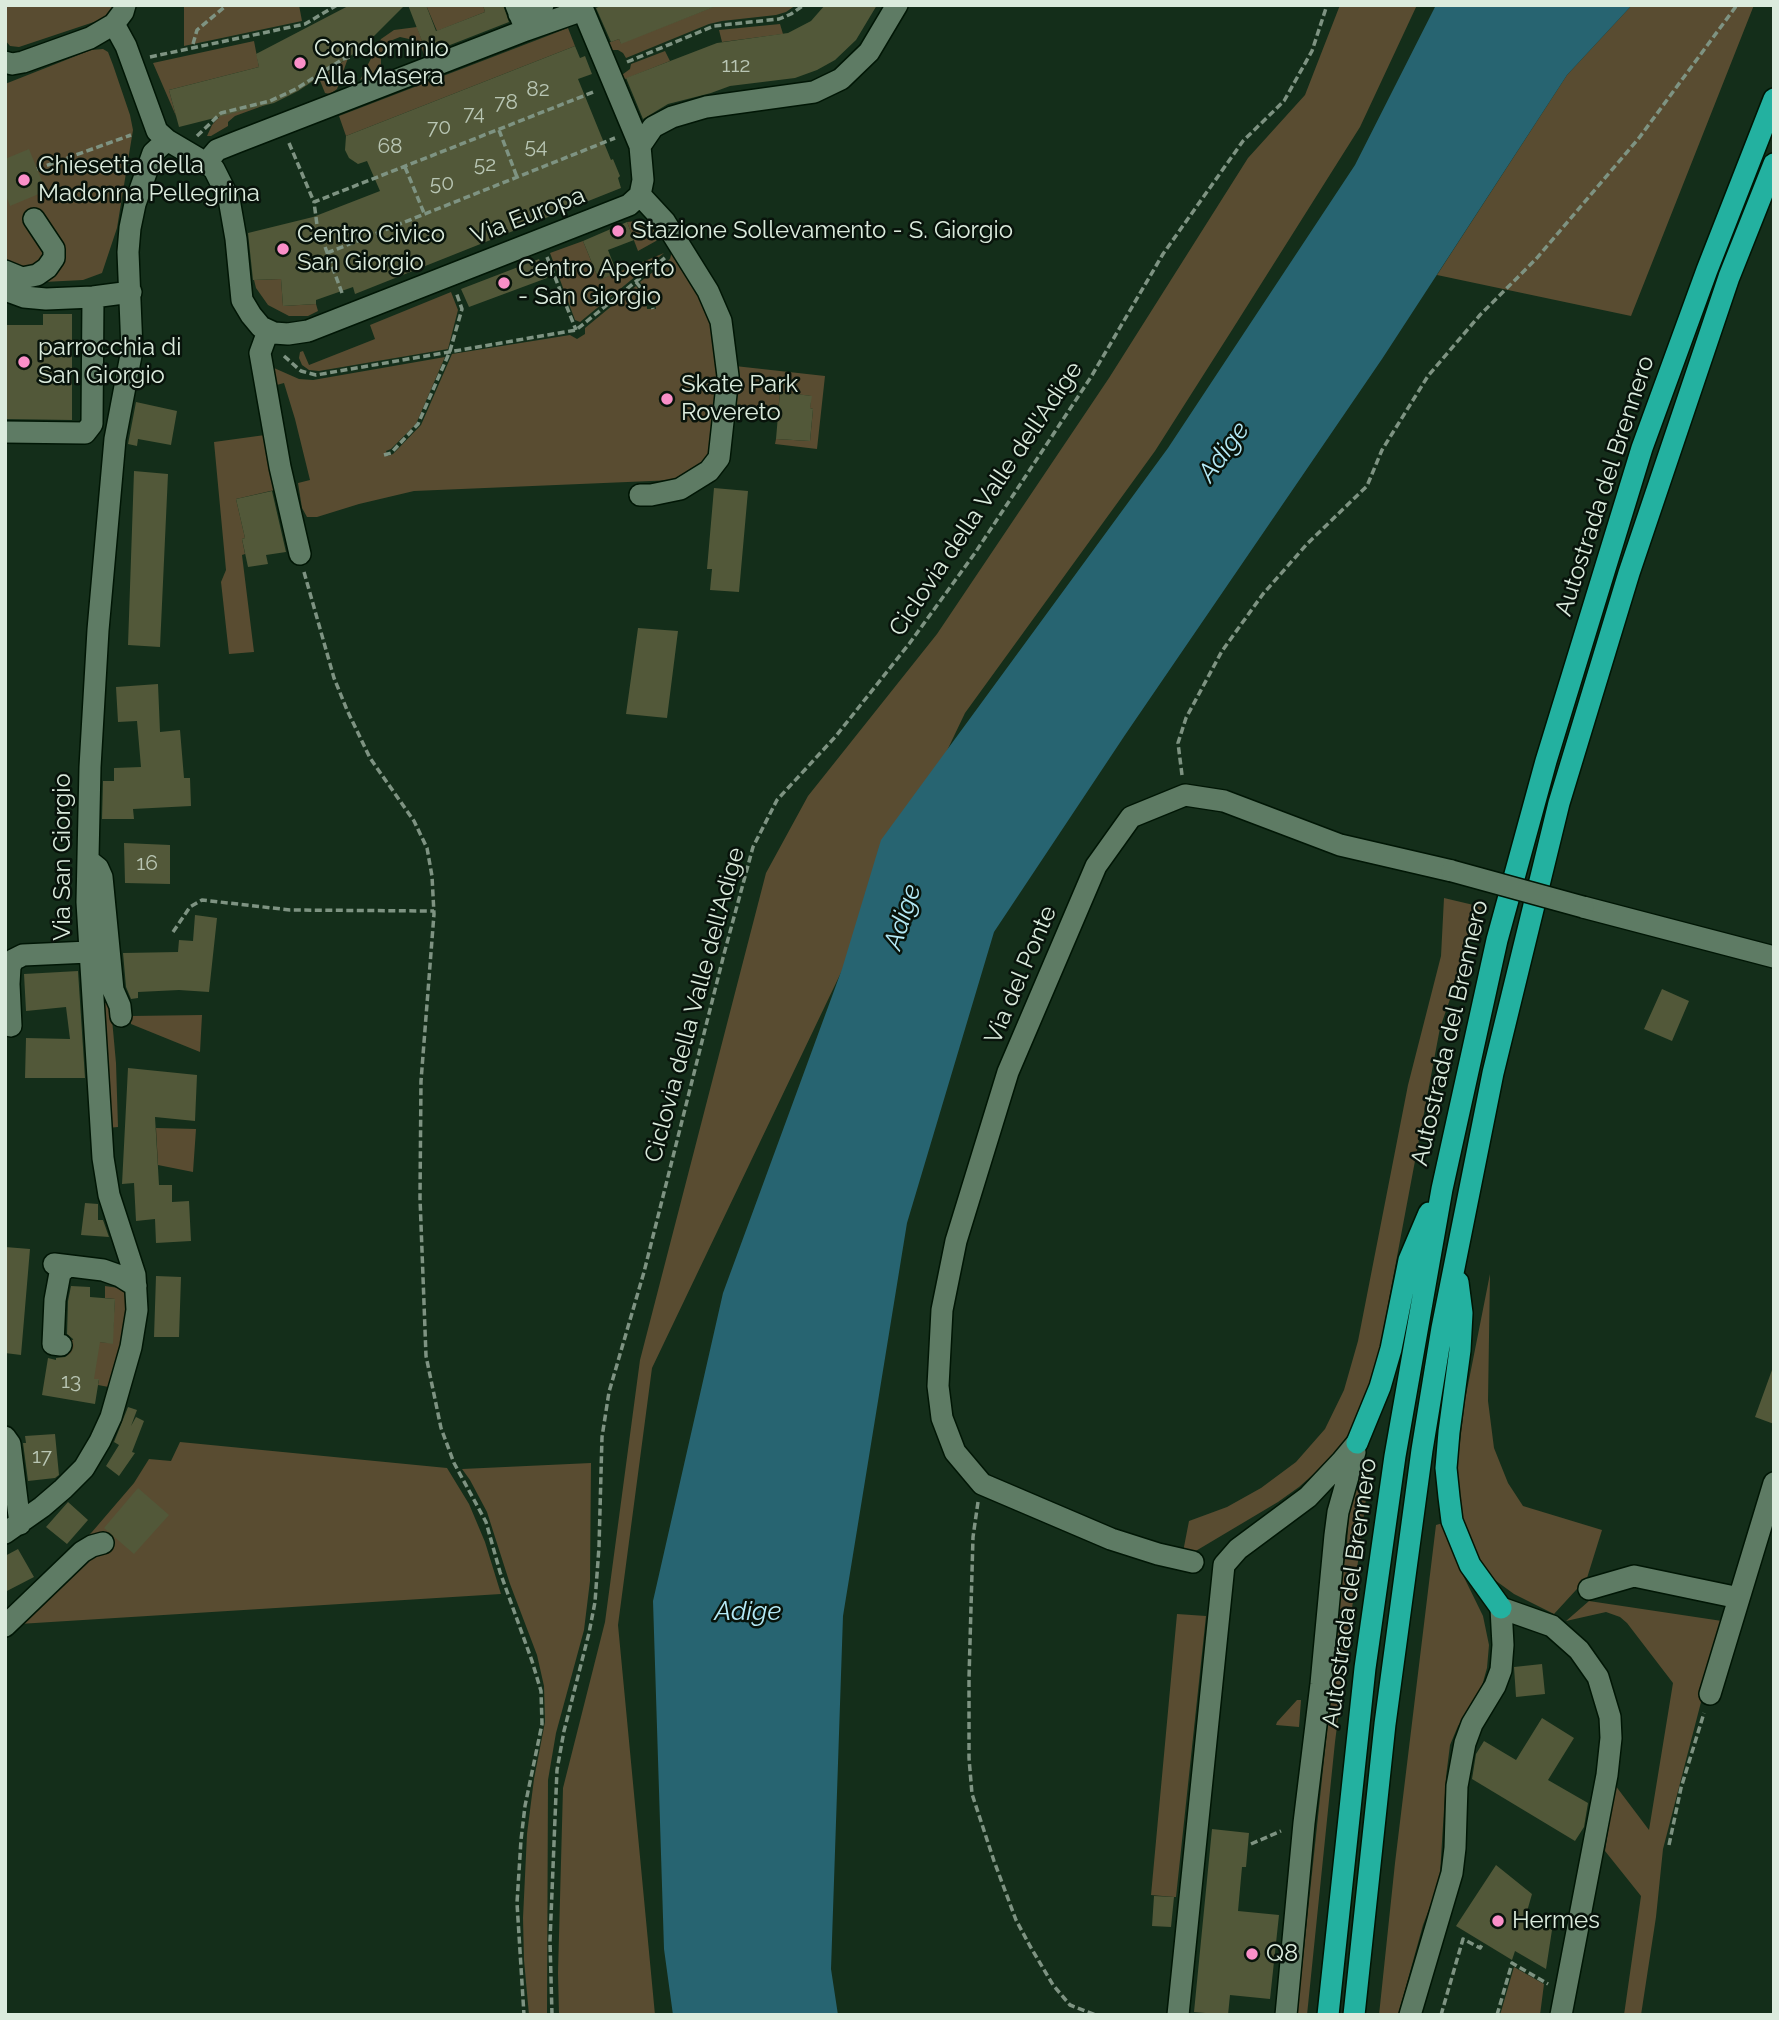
<!DOCTYPE html>
<style>
body{margin:0}
#map{position:relative;width:1779px;height:2020px;overflow:hidden;background:#142e1a;font-family:Raleway,sans-serif}
canvas{display:block}
.frame{position:absolute;inset:0;border:7px solid #dbebdd;pointer-events:none}
</style>
<div id="map">
<canvas width="1779" height="2020"></canvas>
<div class="frame"></div>
</div>
<script>
const ctx = document.querySelector('canvas').getContext('2d');
ctx.lineJoin = 'round';
function fillPath(path, color) {
  ctx.fillStyle = color;
  ctx.fill(path, 'evenodd');
}
function toPath(rows) {
  const path = new Path2D();
  for (const r of rows) {
    path.moveTo(r[0], r[1]);
    for (let i = 2; i < r.length; i += 2) path.lineTo(r[i], r[i + 1]);
  }
  return path;
}
function stroke(path, color, width, dash) {
  ctx.strokeStyle = color;
  ctx.lineWidth = width;
  ctx.lineCap = dash ? 'butt' : 'round';
  ctx.setLineDash(dash || []);
  ctx.stroke(path);
}
function write(font, color, halo, rows, align = 'center') {
  ctx.font = font + ' Raleway,sans-serif';
  ctx.lineWidth = 5;
  ctx.setLineDash([]);
  ctx.textBaseline = 'middle';
  ctx.strokeStyle = halo;
  ctx.fillStyle = color;
  for (const [text, x, y, turn = 0] of rows) {
    ctx.save();
    ctx.translate(x, y);
    ctx.rotate((+turn || 0) * Math.PI / 180);
    ctx.textAlign = isNaN(turn) ? turn : align;
    if (halo) ctx.strokeText(text, 0, 0);
    ctx.fillText(text, 0, 0);
    ctx.restore();
  }
}
const green = toPath([
 [5,5,114,5,103,19,19,47,10,46,5,40],
 [184,5,299,5,302,21,184,46],
 [426,5,483,5,485,12,437,31],
 [718,5,796,5,786,12,776,15,722,21,709,24,626,58,623,53,618,50,608,50,605,44,619,39,621,43],
 [1340,5,1417,5,1360,127,1232,330,1155,451,965,713,652,1368,618,1625,655,2015,559,2015,558,1973,563,1788,605,1622,640,1360,766,873,808,796,937,634,1109,378,1248,158,1305,95],
 [1632,5,1754,5,1631,316,1437,275,1567,75],
 [780,24,783,34,722,42,719,30],
 [417,27,427,54,424,55,422,49,417,43,409,39,400,37,390,41,381,57,381,70,360,80,381,39,394,30],
 [568,28,575,46,346,136,339,116],
 [254,41,259,67,169,90,176,116,153,63],
 [103,49,108,52,113,65,130,115,133,130,117,228,102,273,83,280,24,283,5,277,5,84,91,50],
 [665,51,670,61,620,81,619,77,630,69,631,64],
 [348,58,337,89,330,94,325,93,319,78],
 [265,105,235,116,228,122,228,126,211,136,207,136,212,125,220,116],
 [637,221,651,227,658,235,658,238,656,241,638,251,627,222],
 [583,241,599,280,664,253,580,322,575,320,550,253],
 [672,251,702,293,720,343,713,448,707,464,675,480,414,491,359,504,317,517,307,517,302,508,298,483,310,480,295,419,284,383,273,386,271,371,274,368,299,379,313,380,445,357,416,424,391,449,386,451,388,456,393,454,421,425,452,354,570,335,577,339,585,334,585,328,636,286,646,299,647,309,656,309,655,302,640,282,670,259],
 [281,279,283,306,316,304,318,311,308,316,289,316,268,305,256,288,254,280],
 [451,292,458,310,448,349,319,371,309,370,302,365,299,358,300,352,303,351,309,365,375,339,370,325],
 [735,366,825,376,817,449,775,444,776,439,810,441,813,409,810,408,811,396,780,392,778,413,732,406],
 [265,435,279,489,236,499,245,538,242,539,245,554,242,555,254,652,229,654,221,582,226,570,214,442],
 [96,880,109,986,116,1063,118,1127,107,1128],
 [1444,898,1482,907,1440,1028,1377,1363,1364,1404,1347,1438,1325,1464,1299,1487,1278,1502,1194,1552,1183,1552,1189,1521,1227,1507,1261,1488,1296,1462,1325,1429,1344,1390,1358,1341,1408,1085,1441,956],
 [202,1015,200,1052,131,1024,131,1016],
 [156,1128,196,1129,193,1172,158,1165],
 [1490,1274,1488,1401,1494,1448,1508,1483,1523,1506,1602,1530,1587,1578,1554,1614,1514,1594,1492,1578,1477,1560,1461,1519,1458,1491,1458,1459,1465,1400],
 [105,1286,119,1288,129,1296,114,1388,98,1385,99,1380,94,1379,67,1362,68,1353,60,1352,61,1339,112,1343,115,1299,105,1298],
 [180,1442,447,1468,469,1504,485,1542,501,1594,19,1624,54,1571,92,1532,134,1483,149,1459,171,1461],
 [591,1463,590,1581,584,1630,556,1733,548,1780,547,2015,529,2015,524,1960,523,1918,527,1834,534,1779,545,1722,544,1686,537,1655,510,1584,487,1512,470,1480,462,1469],
 [1364,1466,1370,1467,1335,1742,1307,2015,1297,2015,1328,1722,1338,1608,1347,1543,1349,1514,1354,1491],
 [1443,1523,1458,1565,1483,1616,1489,1645,1487,1668,1480,1693,1458,1726,1450,1745,1446,1777,1440,1874,1437,1888,1423,1925,1398,2015,1379,2015,1395,1863,1436,1525],
 [1589,1601,1722,1621,1663,1849,1656,1917,1641,2015,1624,2015,1641,1896,1605,1851,1615,1785,1649,1830,1673,1683,1627,1623,1620,1617,1606,1612,1566,1621],
 [1177,1614,1206,1616,1176,1897,1174,1897,1151,1895],
 [1297,1700,1301,1700,1299,1727,1276,1725,1277,1722],
 [1514,1967,1544,1984,1540,2015,1500,2015]
]);
const water = toPath([
 [1436,5,1632,5,1567,75,1382,359,1125,735,994,932,907,1223,843,1616,831,1969,838,2015,673,2015,664,1949,653,1601,723,1293,842,969,881,840,1168,448,1355,165]
]);
const building = toPath([
 [350,5,405,5,369,41,348,58,298,91,274,103,179,127,169,90,259,67,256,54],
 [408,5,426,5,436,31,485,12,483,5,503,5,509,22,427,54],
 [603,5,714,5,714,7,621,44,619,39,611,42,596,8],
 [825,5,877,5,856,40,835,60,817,70,795,78,730,86,711,93,668,104,643,119,626,78,717,43,788,33,811,21],
 [575,46,580,58,585,56,592,74,578,79,611,160,613,159,620,176,618,178,621,188,355,294,353,287,316,300,316,304,283,306,281,279,253,280,248,233,313,217,380,191,367,161,358,164,349,158,345,150,346,136],
 [29,149,46,191,10,206,5,193,5,159],
 [627,222,634,240,608,250,617,273,599,280,583,241],
 [539,259,547,278,469,307,461,289],
 [43,314,72,314,72,420,5,419,5,325,43,325],
 [780,392,812,396,810,408,813,409,810,441,776,439],
 [136,402,177,411,171,445,138,439,137,446,128,444],
 [134,471,168,474,160,647,128,645],
 [714,488,748,491,739,592,710,590,712,569,707,569],
 [272,491,286,552,266,555,268,564,248,567,242,539,245,538,236,499],
 [638,628,678,631,667,718,626,714],
 [158,684,160,732,180,730,184,778,190,778,191,806,133,809,134,819,102,819,103,781,114,781,114,768,141,767,137,721,118,722,116,687],
 [124,843,170,845,170,884,125,883],
 [195,915,217,918,209,992,179,990,138,992,138,998,131,999,126,987,123,953,178,952,179,940,193,941],
 [78,971,85,1078,25,1078,26,1038,70,1039,66,1007,26,1011,24,974],
 [1662,989,1689,1001,1672,1041,1644,1029],
 [128,1068,197,1075,195,1121,155,1117,159,1185,172,1185,172,1202,189,1201,191,1241,156,1243,155,1219,136,1221,134,1183,122,1184],
 [85,1203,98,1204,98,1220,103,1220,109,1237,81,1235],
 [5,1247,30,1249,21,1355,5,1353],
 [156,1276,181,1277,179,1337,154,1337],
 [71,1286,90,1287,90,1297,115,1299,113,1344,100,1342,94,1379,99,1379,95,1404,42,1395,48,1358,56,1360,56,1358,65,1357,71,1353,74,1347,73,1339,67,1334,68,1301],
 [1772,1370,1774,1370,1774,1424,1755,1417],
 [128,1407,137,1410,131,1426,136,1417,144,1421,132,1452,135,1453,119,1476,106,1466,119,1445,114,1442],
 [55,1434,59,1475,55,1478,28,1481,23,1443,26,1443,25,1436],
 [138,1488,169,1515,134,1554,104,1528],
 [68,1502,88,1520,67,1544,46,1527],
 [18,1549,34,1577,5,1592,5,1556],
 [1542,1664,1545,1694,1516,1697,1514,1667],
 [1542,1718,1574,1738,1548,1780,1588,1803,1584,1827,1575,1841,1472,1779,1476,1754,1484,1741,1516,1760],
 [1212,1829,1249,1833,1246,1867,1242,1867,1238,1911,1279,1915,1270,1999,1230,1995,1228,2015,1194,2012],
 [1496,1865,1532,1894,1526,1915,1552,1930,1546,1969,1515,1951,1512,1960,1456,1926],
 [1154,1896,1174,1897,1171,1927,1152,1926]
]);
const path = toPath([
 [193,44,197,30,227,5],
 [150,57,305,24,337,5],
 [627,62,714,26,779,19,791,14,804,5],
 [499,130,517,177],
 [197,136,221,113,270,101,296,89,343,59,354,56],
 [289,143,314,202],
 [405,167,424,213],
 [37,169,131,135],
 [327,253,615,138],
 [547,257,576,330],
 [636,282,651,300,653,309],
 [342,293,317,225,314,202,596,91],
 [284,356,301,371,316,375,576,330,666,257],
 [384,455,391,453,418,424,450,351,462,309,456,292],
 [304,572,334,678,347,710,370,758,414,821,427,848,432,876,434,914,421,1081,420,1198,426,1356,441,1428,454,1463,486,1522,500,1572,532,1661,541,1691,542,1724,525,1806,521,1840,517,1903,524,2015],
 [1182,775,1178,743,1186,718,1222,651,1263,594,1307,544,1367,486,1382,450,1428,376,1480,315,1536,259,1639,138,1737,5],
 [173,932,190,907,202,900,290,910,434,911],
 [978,1502,973,1537,969,1678,969,1758,972,1794,994,1861,1016,1920,1030,1946,1053,1985,1070,2005,1096,2015],
 [1251,1844,1281,1831],
 [1669,1845,1681,1788,1704,1713],
 [552,2015,550,1941,557,1770,564,1731,589,1633,595,1602,599,1547,602,1437,609,1392,644,1272,724,954,753,847,777,800,836,736,909,644,975,553,1091,377,1163,254,1243,141,1284,101,1312,51,1327,5],
 [1441,2015,1463,1939,1480,1948,1483,1943],
 [1497,2015,1512,1963,1548,1984]
]);
const minor = toPath([
 [581,5,640,146],
 [519,14,543,5],
 [114,24,126,46,157,131,167,140,206,163,214,169,229,199,236,239,242,300,251,315,261,327,274,333,288,334,308,331,629,205,640,195,643,180,640,146,653,127,672,117,706,107,814,92,841,79,869,52,897,5],
 [526,30,583,10],
 [5,62,12,64,23,62,90,38,114,24,123,12,125,5],
 [206,163,217,150,237,142,526,30,516,5],
 [5,271,22,278,37,275,47,268,54,258,54,249,34,219],
 [5,290,24,297,46,299,93,297,131,292],
 [268,331,260,353,280,467,300,554],
 [5,432,85,433,92,424,93,297],
 [640,495,651,495,680,489,709,471,719,458,728,376,721,321,708,291,665,222,640,195],
 [88,860,98,868,102,877,113,990,120,1006,121,1016],
 [1583,907,1774,957],
 [11,1026,9,984,10,967,13,960,23,955,89,952],
 [54,1264,103,1270,120,1276,136,1286],
 [61,1345,53,1344,55,1300,60,1273,68,1266],
 [5,1437,10,1444,20,1524],
 [5,1533,42,1507,63,1489,84,1468,100,1441,111,1417,131,1347,137,1310,135,1275,109,1195,103,1158,87,902,90,767,98,630,115,439,132,350,128,252,130,228,135,204,153,153,167,140],
 [1193,1562,1158,1554,1111,1539,982,1484,955,1452,942,1418,938,1386,942,1310,956,1241,1008,1072,1096,866,1131,817,1185,795,1224,801,1340,845,1452,871],
 [1589,1589,1634,1576,1739,1598],
 [5,1626,82,1552,92,1546,103,1543],
 [1710,1694,1774,1483],
 [1178,2015,1224,1565,1238,1549,1308,1497,1342,1461,1357,1443],
 [1286,2015,1304,1823,1321,1684,1335,1535,1338,1512,1355,1452],
 [1410,2015,1452,1873,1455,1848,1457,1786,1465,1743,1472,1724,1495,1686,1501,1670,1503,1645,1501,1608,1552,1626,1579,1650,1598,1677,1610,1717,1611,1738,1607,1775,1561,2015]
]);
const highway = toPath([
 [1458,1282,1462,1313,1460,1350,1449,1432,1446,1468,1449,1497,1452,1521,1470,1565,1501,1608],
 [1357,1443,1380,1387,1391,1349,1409,1260,1429,1213],
 [1328,2015,1365,1668,1395,1456,1442,1189,1497,940,1546,761,1642,448,1707,270,1774,99],
 [1354,2015,1385,1724,1422,1450,1442,1328,1493,1073,1559,803,1629,573,1729,277,1774,164]
]);
const minorBridge = toPath([
 [1452,871,1583,907]
]);
const markers = [
 [300,63,7,"#fa8fc8"],
 [24,180,7,"#fa8fc8"],
 [618,231,7,"#fa8fc8"],
 [283,249,7,"#fa8fc8"],
 [504,283,7,"#fa8fc8"],
 [24,362,7,"#fa8fc8"],
 [667,399,7,"#fa8fc8"],
 [1498,1921,7,"#fa8fc8"],
 [1252,1954,7,"#fa8fc8"]
];
const numberNames = [
 ["112",736,66],
 ["82",538,90],
 ["78",506,103],
 ["74",474,114],
 ["70",439,128],
 ["68",390,147],
 ["54",536,147],
 ["52",485,165],
 ["50",442,184],
 ["16",147,864],
 ["13",71,1382],
 ["17",42,1457]
];
const poiNames = [
 ["Condominio",314,49],
 ["Alla Masera",314,77],
 ["Chiesetta della",38,166],
 ["Madonna Pellegrina",38,194],
 ["Stazione Sollevamento - S. Giorgio",632,231],
 ["Centro Civico",297,235],
 ["San Giorgio",297,263],
 ["Centro Aperto",518,269],
 ["- San Giorgio",518,297],
 ["parrocchia di",38,348],
 ["San Giorgio",38,376],
 ["Skate Park",681,385],
 ["Rovereto",681,413],
 ["Hermes",1512,1921],
 ["Q8",1266,1954]
];
const streetNames = [
 ["Via Europa",528,216,-21],
 ["Autostrada del Brennero",1605,486,-72],
 ["Ciclovia della Valle dell'Adige",986,499,-56],
 ["Via San Giorgio",63,857,-90],
 ["Via del Ponte",1021,975,-67],
 ["Ciclovia della Valle dell'Adige",695,1005,-75],
 ["Autostrada del Brennero",1450,1033,-77],
 ["Autostrada del Brennero",1350,1593,-82]
];
const waterNames = [
 ["Adige",1224,452,-54],
 ["Adige",903,917,-72],
 ["Adige",748,1612]
];
fillPath(green, '#594c31');
fillPath(water, '#276471');
fillPath(building, '#525839');
stroke(minor, '#001605', 24);
stroke(highway, '#001605', 24);
stroke(path, '#7e9382', 3.5, [7, 3.5]);
stroke(minor, '#5e7b64', 21);
stroke(highway, '#23b1a0', 21);
stroke(minorBridge, '#001605', 24, []);
stroke(minorBridge, '#5e7b64', 21);
for (const [x, y, r, color] of markers) {
  const dot = new Path2D();
  dot.arc(x, y, r, 0, 2 * Math.PI);
  ctx.fillStyle = color;
  ctx.fill(dot);
  stroke(dot, '#08130b', 2.5);
}
write('21px', '#b9c6b4', null, numberNames);
write('24px', '#dbebdd', '#08130b', poiNames, 'left');
write('24px', '#dbebdd', '#08130b', streetNames);
write('italic 26px', '#b5eaf7', '#08130b', waterNames);
</script>
